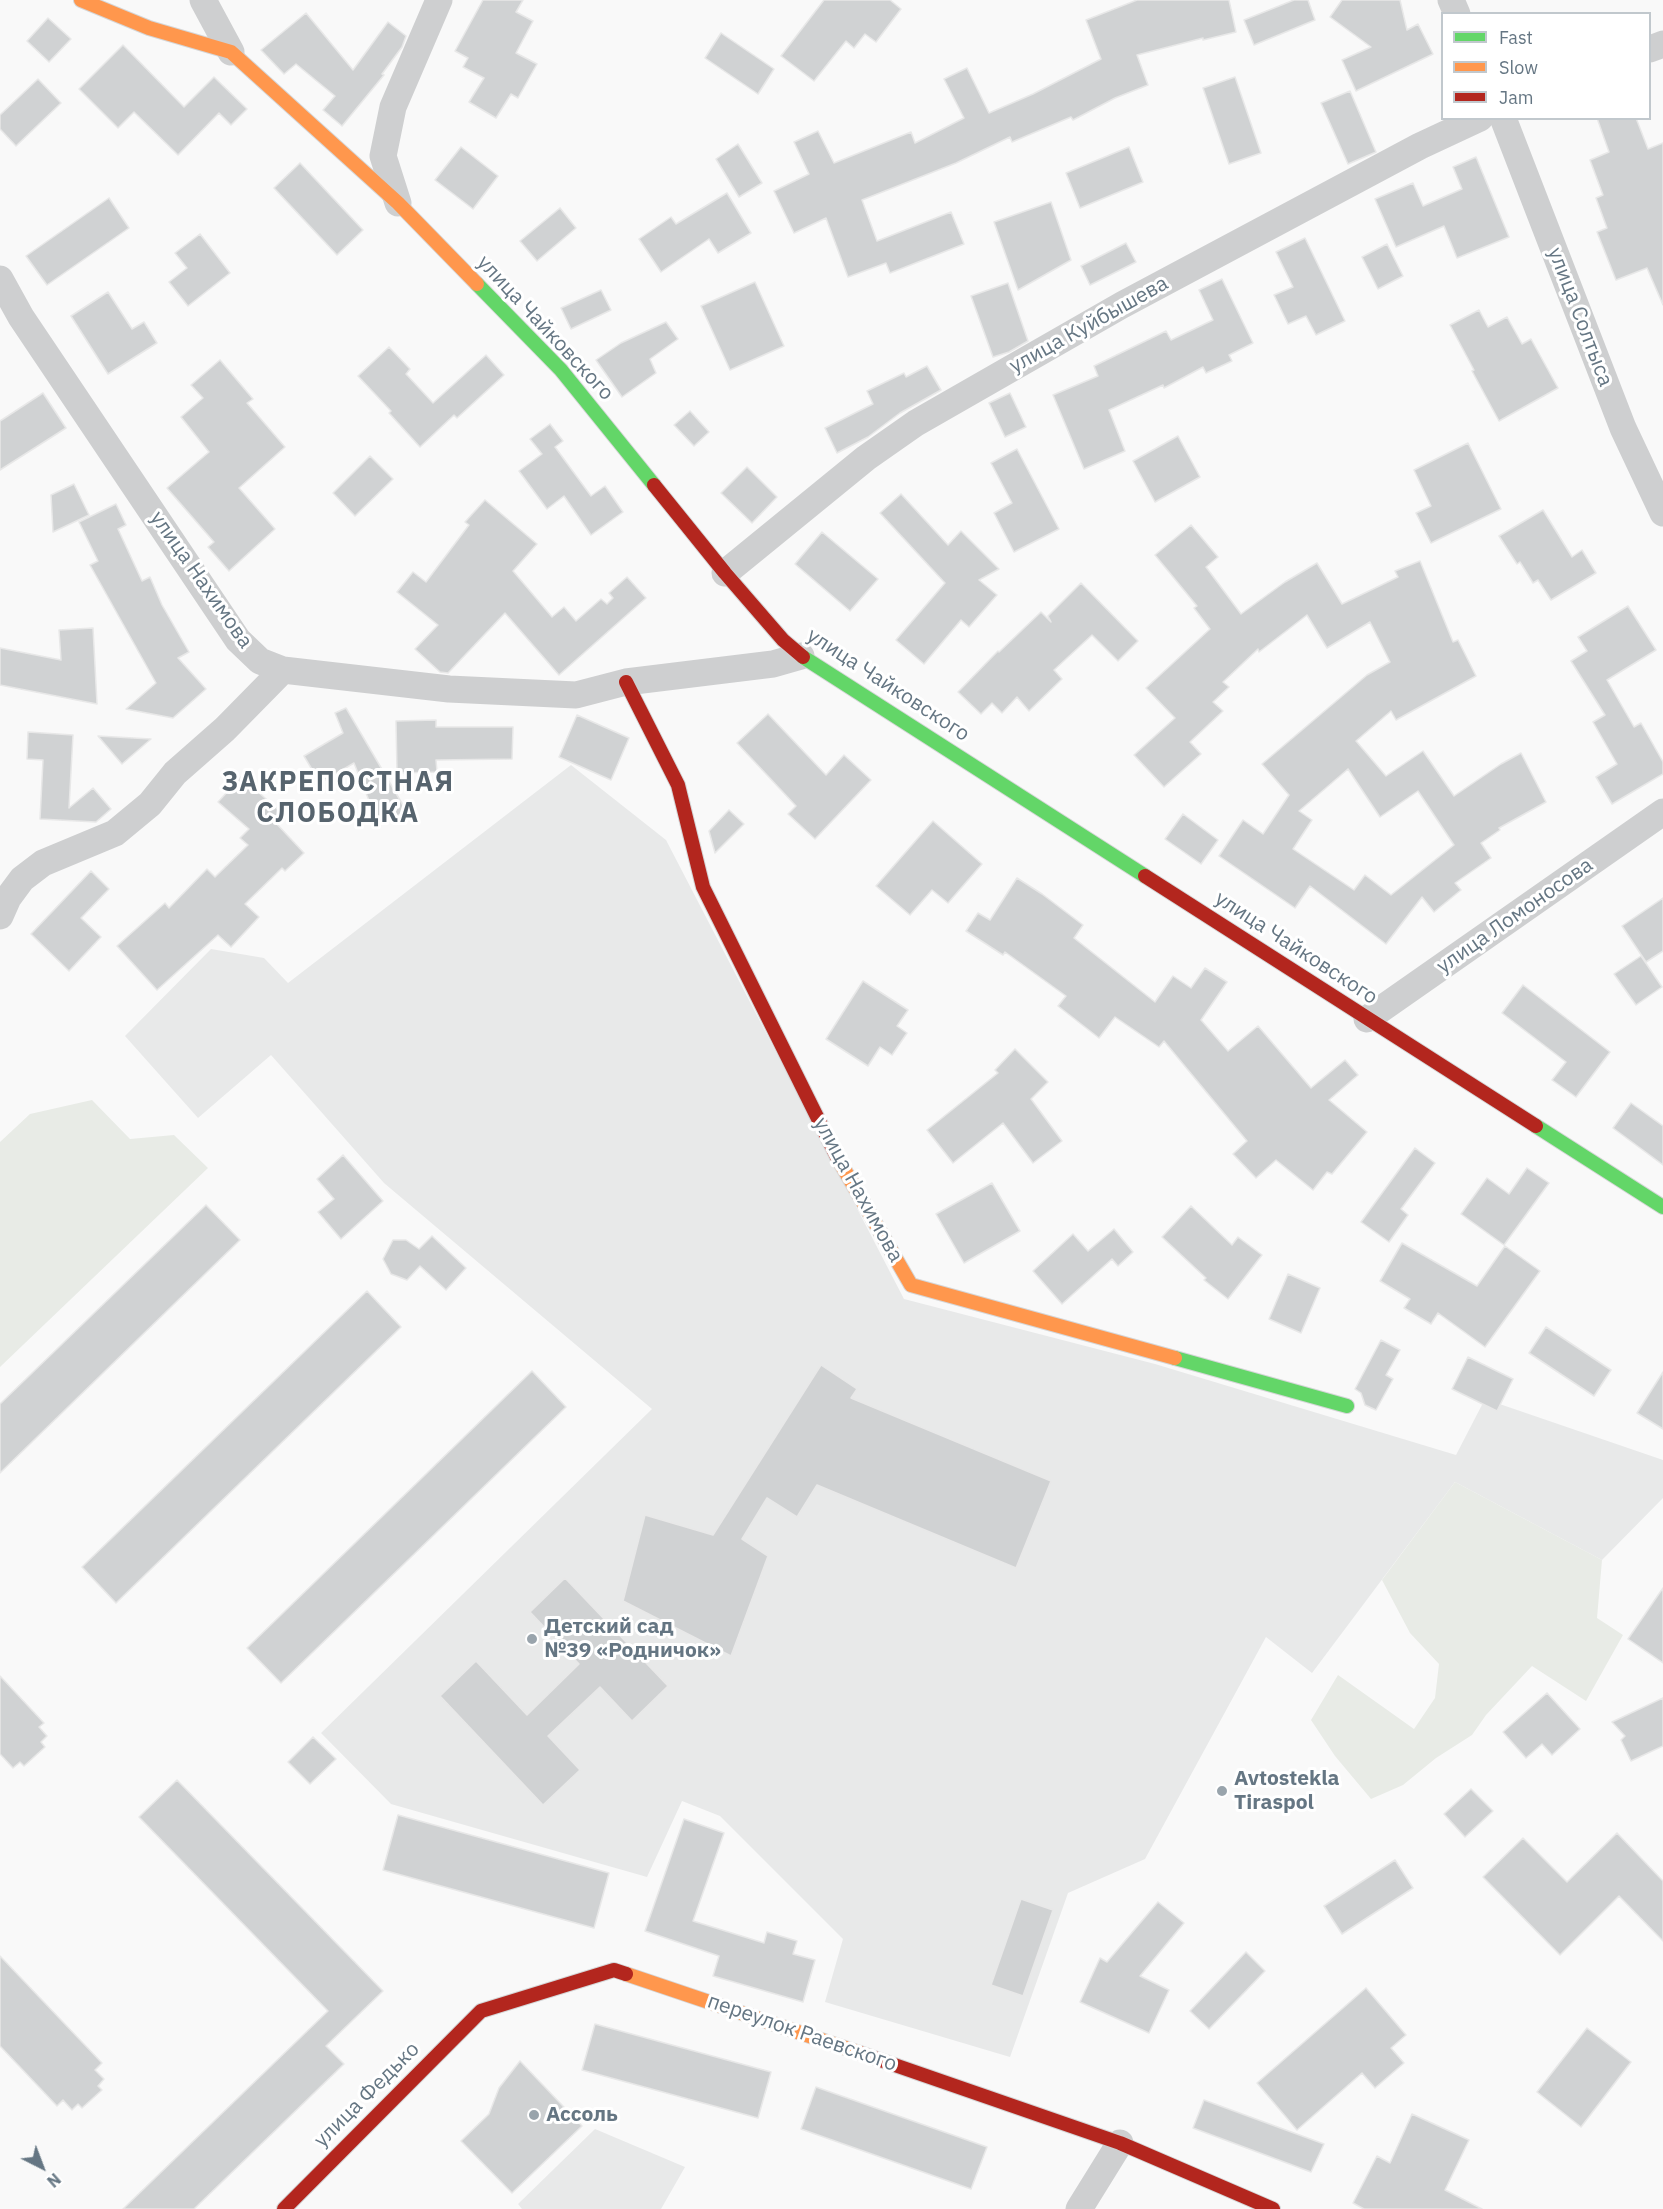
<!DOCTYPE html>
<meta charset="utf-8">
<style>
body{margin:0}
#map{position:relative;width:1663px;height:2209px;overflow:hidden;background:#f9f9f9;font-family:"IBM Plex Sans",sans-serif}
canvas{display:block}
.legend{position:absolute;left:1441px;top:12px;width:210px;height:108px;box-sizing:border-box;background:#fff;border:2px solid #c1c8cd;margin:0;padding:8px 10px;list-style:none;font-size:18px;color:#657683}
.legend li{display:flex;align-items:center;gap:12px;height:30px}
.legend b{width:30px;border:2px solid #c1c8cd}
.north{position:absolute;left:12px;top:2137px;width:60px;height:60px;-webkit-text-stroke:4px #fff;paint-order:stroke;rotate:138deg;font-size:16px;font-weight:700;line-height:24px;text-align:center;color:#657683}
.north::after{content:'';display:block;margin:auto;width:21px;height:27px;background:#657683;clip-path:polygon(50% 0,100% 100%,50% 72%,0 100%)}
</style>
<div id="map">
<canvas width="1663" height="2209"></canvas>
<ul class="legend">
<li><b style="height:8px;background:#63d668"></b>Fast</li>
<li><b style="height:8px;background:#ff974d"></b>Slow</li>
<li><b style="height:8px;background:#b3261e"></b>Jam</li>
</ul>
<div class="north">N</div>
</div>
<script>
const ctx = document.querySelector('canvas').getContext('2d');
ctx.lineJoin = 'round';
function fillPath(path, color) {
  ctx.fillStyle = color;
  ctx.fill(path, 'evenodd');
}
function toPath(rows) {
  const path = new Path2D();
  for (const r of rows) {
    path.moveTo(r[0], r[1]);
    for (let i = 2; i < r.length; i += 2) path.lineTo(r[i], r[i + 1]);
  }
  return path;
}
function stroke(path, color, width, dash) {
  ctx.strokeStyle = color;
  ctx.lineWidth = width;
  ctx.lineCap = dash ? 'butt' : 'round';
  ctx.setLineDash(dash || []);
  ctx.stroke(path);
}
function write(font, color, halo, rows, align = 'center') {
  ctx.font = font + ' "IBM Plex Sans",sans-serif';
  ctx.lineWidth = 6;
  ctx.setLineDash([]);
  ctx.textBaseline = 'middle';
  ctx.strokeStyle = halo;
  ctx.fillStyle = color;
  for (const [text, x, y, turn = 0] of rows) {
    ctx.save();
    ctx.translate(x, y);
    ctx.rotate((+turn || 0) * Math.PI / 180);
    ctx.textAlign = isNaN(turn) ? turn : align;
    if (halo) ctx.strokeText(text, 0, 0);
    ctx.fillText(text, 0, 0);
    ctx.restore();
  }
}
const built = toPath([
 [571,765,666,840,904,1299,1155,1364,1456,1455,1485,1399,1663,1460,1663,1498,1602,1560,1455,1482,1312,1673,1266,1637,1145,1859,1068,1893,1010,2057,825,2002,843,1939,720,1816,682,1801,647,1877,391,1804,321,1733,652,1409,384,1183,271,1055,198,1118,125,1036,211,949,264,958,288,983],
 [595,2129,685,2167,661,2209,522,2209,518,2204]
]);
const green = toPath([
 [92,1100,130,1139,174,1135,208,1168,0,1367,0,1142,30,1114],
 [1455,1482,1602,1560,1597,1618,1623,1635,1586,1701,1532,1666,1486,1715,1472,1735,1436,1758,1403,1785,1371,1799,1335,1756,1311,1720,1338,1675,1414,1729,1435,1698,1439,1664,1410,1633,1382,1580]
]);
const building = toPath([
 [483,0,523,0,516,12,533,21,516,53,537,64,518,98,511,94,496,118,469,102,484,78,463,67,468,58,455,51,483,0],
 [824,0,890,0,901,9,876,42,865,34,854,48,846,41,814,81,781,56,824,0],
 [1137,0,1229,0,1236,32,1203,40,1203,38,1137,55,1148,85,1115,98,1073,120,1071,117,1012,142,1010,137,956,163,862,200,877,241,951,212,964,244,890,273,886,263,848,277,826,218,794,233,774,191,809,174,794,142,818,131,834,163,911,132,915,143,964,118,944,79,967,68,989,113,1033,94,1101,59,1086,20,1137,0],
 [1294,0,1308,0,1315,20,1254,45,1244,20,1294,0],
 [1342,0,1400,0,1407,30,1418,24,1433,54,1356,91,1342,60,1371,47,1330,17,1342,0],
 [306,13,353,70,388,22,406,36,402,47,382,74,384,75,342,126,323,110,335,96,296,64,284,74,261,50,306,13],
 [48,18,71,39,49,62,27,41,48,18],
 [721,33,774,69,758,94,705,58,721,33],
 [123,45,184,107,214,77,247,109,231,125,219,113,178,155,134,112,118,128,79,89,123,45],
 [1235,77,1261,153,1229,164,1203,88,1235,77],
 [38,79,61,103,16,146,0,129,0,115,38,79],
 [1350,91,1376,152,1348,164,1321,103,1350,91],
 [1597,118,1636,118,1648,149,1663,143,1663,305,1647,268,1616,280,1597,232,1607,228,1596,198,1603,195,1590,160,1609,152,1597,118],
 [738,144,762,183,739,197,716,159,738,144],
 [461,147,498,176,473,209,435,180,461,147],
 [1129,147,1143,182,1080,208,1066,173,1129,147],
 [1476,157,1509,237,1457,258,1444,226,1396,247,1375,199,1413,183,1423,206,1462,189,1453,167,1476,157],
 [300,163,363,230,337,255,274,188,300,163],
 [727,193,751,233,718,253,709,239,661,272,639,239,671,217,676,224,727,193],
 [109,198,129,228,47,285,26,256,109,198],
 [1051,202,1071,260,1018,290,994,222,1051,202],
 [560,208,576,228,537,261,520,241,560,208],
 [200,234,230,273,188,306,169,282,187,268,175,253,200,234],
 [1305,238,1345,321,1316,335,1306,316,1288,324,1274,295,1293,287,1276,252,1305,238],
 [1126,243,1136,262,1090,285,1081,266,1126,243],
 [1387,244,1403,276,1378,289,1362,257,1387,244],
 [1222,279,1253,343,1229,355,1232,361,1206,373,1203,367,1164,388,1163,385,1109,410,1125,451,1084,469,1053,395,1098,376,1094,366,1166,331,1171,340,1213,320,1199,290,1222,279],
 [755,282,784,346,730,370,701,306,755,282],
 [1008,283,1028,341,1009,352,993,357,971,296,1008,283],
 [601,290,611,310,571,329,561,308,601,290],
 [108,292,132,329,144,322,157,343,108,374,71,316,108,292],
 [1479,310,1488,327,1507,317,1522,344,1531,339,1558,388,1499,421,1472,371,1474,370,1450,325,1479,310],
 [666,322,678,339,650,359,656,373,622,397,596,360,621,343,666,322],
 [389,347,410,369,406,374,433,403,486,355,504,375,457,418,454,415,420,447,389,413,391,411,358,376,389,347],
 [220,360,253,399,247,403,285,447,239,488,275,529,229,571,208,547,214,542,167,488,209,452,181,417,203,398,191,385,220,360],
 [927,366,941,390,900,413,868,437,837,453,825,428,873,404,867,391,904,373,906,377,927,366],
 [43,393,66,428,0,470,0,421,43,393],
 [1010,393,1026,427,1005,437,989,403,1010,393],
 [690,411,709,432,694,446,674,425,690,411],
 [550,424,563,441,555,447,591,496,605,486,623,512,591,535,564,496,547,509,519,471,542,454,530,439,550,424],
 [1178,436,1200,477,1155,502,1133,461,1178,436],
 [1468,443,1501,509,1431,543,1416,513,1431,506,1414,470,1468,443],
 [1017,449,1059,529,1014,552,994,513,1012,503,991,463,1017,449],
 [370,456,393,479,355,516,333,493,370,456],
 [747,467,777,497,752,523,721,493,747,467],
 [74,484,89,515,53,532,51,495,74,484],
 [901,494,948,545,961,531,999,569,979,580,997,595,969,627,961,620,924,664,896,640,945,583,880,513,901,494],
 [485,500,537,544,513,571,552,617,564,607,576,621,601,599,607,604,613,598,609,593,627,577,646,598,559,675,505,613,448,673,440,672,415,649,438,625,397,592,413,572,426,582,469,525,465,522,485,500],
 [116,504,126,525,118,529,142,581,150,577,162,605,189,652,178,658,206,689,173,718,126,709,156,683,90,565,98,561,79,522,116,504],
 [1543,510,1572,557,1582,550,1596,573,1551,600,1538,580,1533,583,1520,562,1517,564,1499,536,1543,510],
 [1191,525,1218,557,1206,567,1241,614,1285,582,1317,563,1342,604,1398,577,1395,571,1420,561,1453,642,1458,640,1476,676,1396,720,1391,711,1356,741,1386,776,1423,751,1454,796,1501,764,1521,753,1546,802,1499,828,1500,830,1481,843,1491,858,1455,883,1461,890,1434,912,1422,897,1386,944,1310,886,1295,908,1219,856,1243,820,1263,834,1289,795,1262,764,1367,675,1390,662,1370,622,1327,648,1307,615,1259,652,1258,649,1223,682,1229,687,1213,702,1223,711,1190,742,1201,754,1164,787,1134,755,1175,718,1146,688,1210,629,1194,608,1197,606,1155,555,1191,525],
 [1348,769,1380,817,1418,791,1454,845,1391,895,1365,875,1354,890,1293,849,1312,820,1299,811,1348,769],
 [822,532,878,579,850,611,795,564,822,532],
 [1081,583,1138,641,1118,661,1092,635,1054,670,1062,679,1029,711,1017,697,1002,713,992,703,981,714,958,692,998,651,999,652,1041,612,1051,622,1048,616,1081,583],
 [1628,606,1656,650,1607,680,1634,727,1641,723,1663,762,1663,774,1612,804,1596,777,1617,764,1593,722,1605,715,1571,661,1587,651,1578,637,1628,606],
 [93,628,97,704,0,685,0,648,61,660,59,630,93,628],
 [346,708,356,725,407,812,378,823,354,763,320,783,304,756,343,733,335,713,346,708],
 [768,714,826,775,844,755,871,780,815,839,788,814,796,806,737,743,768,714],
 [577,715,629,738,611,780,559,757,577,715],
 [436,720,436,727,513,727,512,759,436,760,437,772,397,773,396,721,436,720],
 [28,732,73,735,69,808,93,788,111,809,96,822,40,819,43,760,27,759,28,732],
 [98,736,151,739,122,764,98,736],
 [241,777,281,812,274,821,304,853,285,871,282,868,245,904,259,917,231,947,218,935,157,990,117,946,165,903,169,908,207,869,215,877,248,845,240,838,249,829,218,802,241,777],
 [729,810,744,824,715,853,709,831,729,810],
 [1183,814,1218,840,1201,864,1165,839,1183,814],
 [933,821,982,864,948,903,932,890,910,915,876,886,933,821],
 [91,871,109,889,81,918,101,937,69,971,31,934,91,871],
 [1017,878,1042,894,1083,925,1074,938,1155,1002,1173,976,1191,988,1205,968,1227,982,1201,1020,1228,1051,1258,1026,1311,1088,1345,1060,1358,1075,1329,1100,1367,1132,1332,1174,1327,1172,1313,1190,1276,1160,1256,1178,1233,1154,1247,1141,1164,1041,1159,1047,1115,1017,1099,1038,1058,1006,1066,996,1005,952,1003,955,966,931,978,913,990,920,1017,878],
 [1663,898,1663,951,1646,962,1622,926,1663,898],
 [1641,956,1662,987,1636,1005,1614,974,1641,956],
 [863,981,908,1010,897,1026,907,1033,892,1055,880,1047,868,1066,826,1039,863,981],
 [1523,985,1610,1052,1576,1097,1552,1080,1566,1062,1502,1013,1523,985],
 [1015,1049,1048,1082,1031,1099,1062,1141,1033,1163,1003,1123,953,1163,927,1130,998,1073,995,1070,1015,1049],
 [1631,1103,1663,1126,1663,1165,1613,1128,1631,1103],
 [1415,1148,1435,1163,1401,1209,1408,1215,1389,1242,1361,1222,1415,1148],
 [343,1155,383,1201,341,1239,318,1212,334,1199,317,1179,343,1155],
 [1527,1168,1549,1183,1504,1245,1461,1214,1487,1178,1509,1194,1527,1168],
 [992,1183,1020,1231,964,1263,936,1214,992,1183],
 [206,1205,240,1240,0,1473,0,1404,206,1205],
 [1191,1206,1232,1245,1238,1237,1262,1255,1228,1299,1204,1280,1206,1278,1162,1237,1191,1206],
 [1114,1229,1133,1252,1118,1266,1112,1259,1062,1304,1033,1271,1073,1234,1088,1251,1114,1229],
 [432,1236,466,1268,446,1290,420,1266,407,1280,391,1274,383,1259,393,1240,406,1240,419,1249,432,1236],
 [1402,1243,1477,1286,1505,1246,1540,1271,1485,1347,1438,1313,1431,1324,1404,1308,1410,1299,1380,1281,1402,1243],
 [1288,1274,1320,1288,1301,1333,1269,1319,1288,1274],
 [367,1291,401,1327,116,1603,82,1567,367,1291],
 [1546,1327,1611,1370,1594,1396,1529,1353,1546,1327],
 [1381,1340,1400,1350,1386,1375,1393,1379,1376,1410,1365,1405,1361,1393,1355,1389,1381,1340],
 [1468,1357,1513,1379,1497,1411,1452,1389,1468,1357],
 [821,1365,857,1389,851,1398,1051,1481,1016,1568,817,1485,797,1517,767,1498,742,1539,768,1556,731,1656,623,1601,645,1515,713,1535,821,1365],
 [532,1371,566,1407,281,1683,247,1648,532,1371],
 [1663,1372,1663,1429,1637,1413,1663,1372],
 [565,1578,668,1686,632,1721,600,1687,548,1736,580,1770,543,1805,440,1696,476,1661,527,1715,579,1664,530,1612,565,1578],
 [1663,1588,1663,1663,1628,1639,1663,1588],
 [0,1676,44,1723,39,1727,47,1736,41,1742,45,1747,24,1766,20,1762,13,1768,0,1754,0,1676],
 [1547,1693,1580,1729,1552,1755,1542,1744,1526,1758,1503,1732,1547,1693],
 [1663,1698,1663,1746,1631,1761,1621,1740,1625,1736,1612,1722,1663,1698],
 [313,1737,336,1759,310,1784,288,1762,313,1737],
 [177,1780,383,1991,326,2046,344,2064,194,2209,123,2209,328,2011,139,1817,177,1780],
 [1471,1789,1493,1811,1465,1837,1444,1814,1471,1789],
 [398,1815,609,1873,594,1928,383,1870,398,1815],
 [684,1819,724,1833,693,1921,764,1943,767,1932,797,1941,793,1954,815,1960,803,2002,713,1976,719,1956,645,1931,684,1819],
 [1617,1833,1663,1881,1663,1941,1619,1896,1560,1955,1483,1877,1523,1838,1567,1882,1617,1833],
 [1395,1860,1413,1888,1342,1934,1324,1906,1395,1860],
 [1021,1899,1053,1910,1023,1996,991,1985,1021,1899],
 [1158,1902,1184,1923,1140,1976,1169,1990,1149,2033,1080,2002,1100,1958,1107,1962,1158,1902],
 [1246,1952,1265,1971,1209,2029,1190,2011,1246,1952],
 [0,1956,102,2063,95,2070,104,2079,98,2086,102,2090,82,2108,78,2104,72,2110,63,2100,57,2106,0,2046,0,1956],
 [1366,1988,1406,2035,1391,2048,1404,2063,1375,2088,1362,2073,1297,2130,1257,2083,1366,1988],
 [595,2024,771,2072,758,2118,582,2070,595,2024],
 [1587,2028,1631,2062,1581,2127,1537,2092,1587,2028],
 [520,2061,582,2126,512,2193,461,2141,489,2114,499,2088,520,2061],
 [816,2087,987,2147,971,2189,801,2129,816,2087],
 [1204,2100,1324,2144,1311,2172,1193,2128,1204,2100],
 [1412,2114,1469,2140,1445,2190,1482,2209,1364,2209,1353,2203,1377,2156,1390,2163,1412,2114]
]);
const street = toPath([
 [203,0,231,52],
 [1451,0,1457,14],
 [1650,49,1663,44],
 [1503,118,1623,428,1663,513],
 [398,203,383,156,393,107,439,0],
 [0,279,21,317,238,640,260,661,283,670,449,689,576,695,626,682,773,664,801,656],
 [725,573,866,458,916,423,1122,305,1420,146,1480,118],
 [0,916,8,898,22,879,43,863,115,833,150,804,175,773,225,729,283,670],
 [1367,1019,1663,812],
 [1079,2209,1120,2143]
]);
const fast = toPath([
 [477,284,561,370,654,485],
 [803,657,1145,876],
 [1536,1126,1663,1207],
 [1175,1358,1347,1406]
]);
const slow = toPath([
 [81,0,149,28,231,52,398,203,477,284],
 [837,1157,911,1285,1175,1358],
 [626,1974,860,2053]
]);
const jam = toPath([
 [654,485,725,573,783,640,803,657],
 [626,682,678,785,703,887,837,1157],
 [1145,876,1536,1126],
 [860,2053,1120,2143,1273,2209],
 [284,2209,481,2011,614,1970,626,1974]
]);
const markers = [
 [532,1639,6,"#99a4ac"],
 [1222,1791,6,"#99a4ac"],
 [534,2115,6,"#99a4ac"]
];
const streetNames = [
 ["улица Солтыса",1580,317,69],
 ["улица Куйбышева",1089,325,-29],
 ["улица Чайковского",545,328,47],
 ["улица Нахимова",201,580,55],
 ["улица Чайковского",888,685,33],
 ["улица Ломоносова",1515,916,-35],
 ["улица Чайковского",1296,948,33],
 ["улица Нахимова",858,1190,61],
 ["переулок Раевского",802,2033,19],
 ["улица Федько",367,2095,-45]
];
const poiNames = [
 ["Детский сад",544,1627],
 ["№39 «Родничок»",544,1651],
 ["Avtostekla",1234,1779],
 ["Tiraspol",1234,1803],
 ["Ассоль",546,2115]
];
const districtNames = [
 ["ЗАКРЕПОСТНАЯ",338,783],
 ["СЛОБОДКА",338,814]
];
fillPath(built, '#e8e9e9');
fillPath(green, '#e8ebe6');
fillPath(building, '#d0d2d3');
stroke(building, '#e8e8e8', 1.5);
stroke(fast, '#d5d6d7', 16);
stroke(slow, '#d5d6d7', 16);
stroke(jam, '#d5d6d7', 16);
stroke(street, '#cecfd0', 27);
stroke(fast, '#63d668', 14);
stroke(slow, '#ff974d', 14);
stroke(jam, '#b3261e', 14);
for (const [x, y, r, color] of markers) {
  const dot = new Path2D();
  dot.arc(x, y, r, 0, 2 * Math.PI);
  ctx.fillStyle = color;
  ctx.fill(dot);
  stroke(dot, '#fff', 2);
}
write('21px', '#657683', '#fff', streetNames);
write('bold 21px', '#657683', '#fff', poiNames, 'left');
ctx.letterSpacing = '1.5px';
write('bold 27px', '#57646e', '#fff', districtNames);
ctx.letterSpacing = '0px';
</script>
